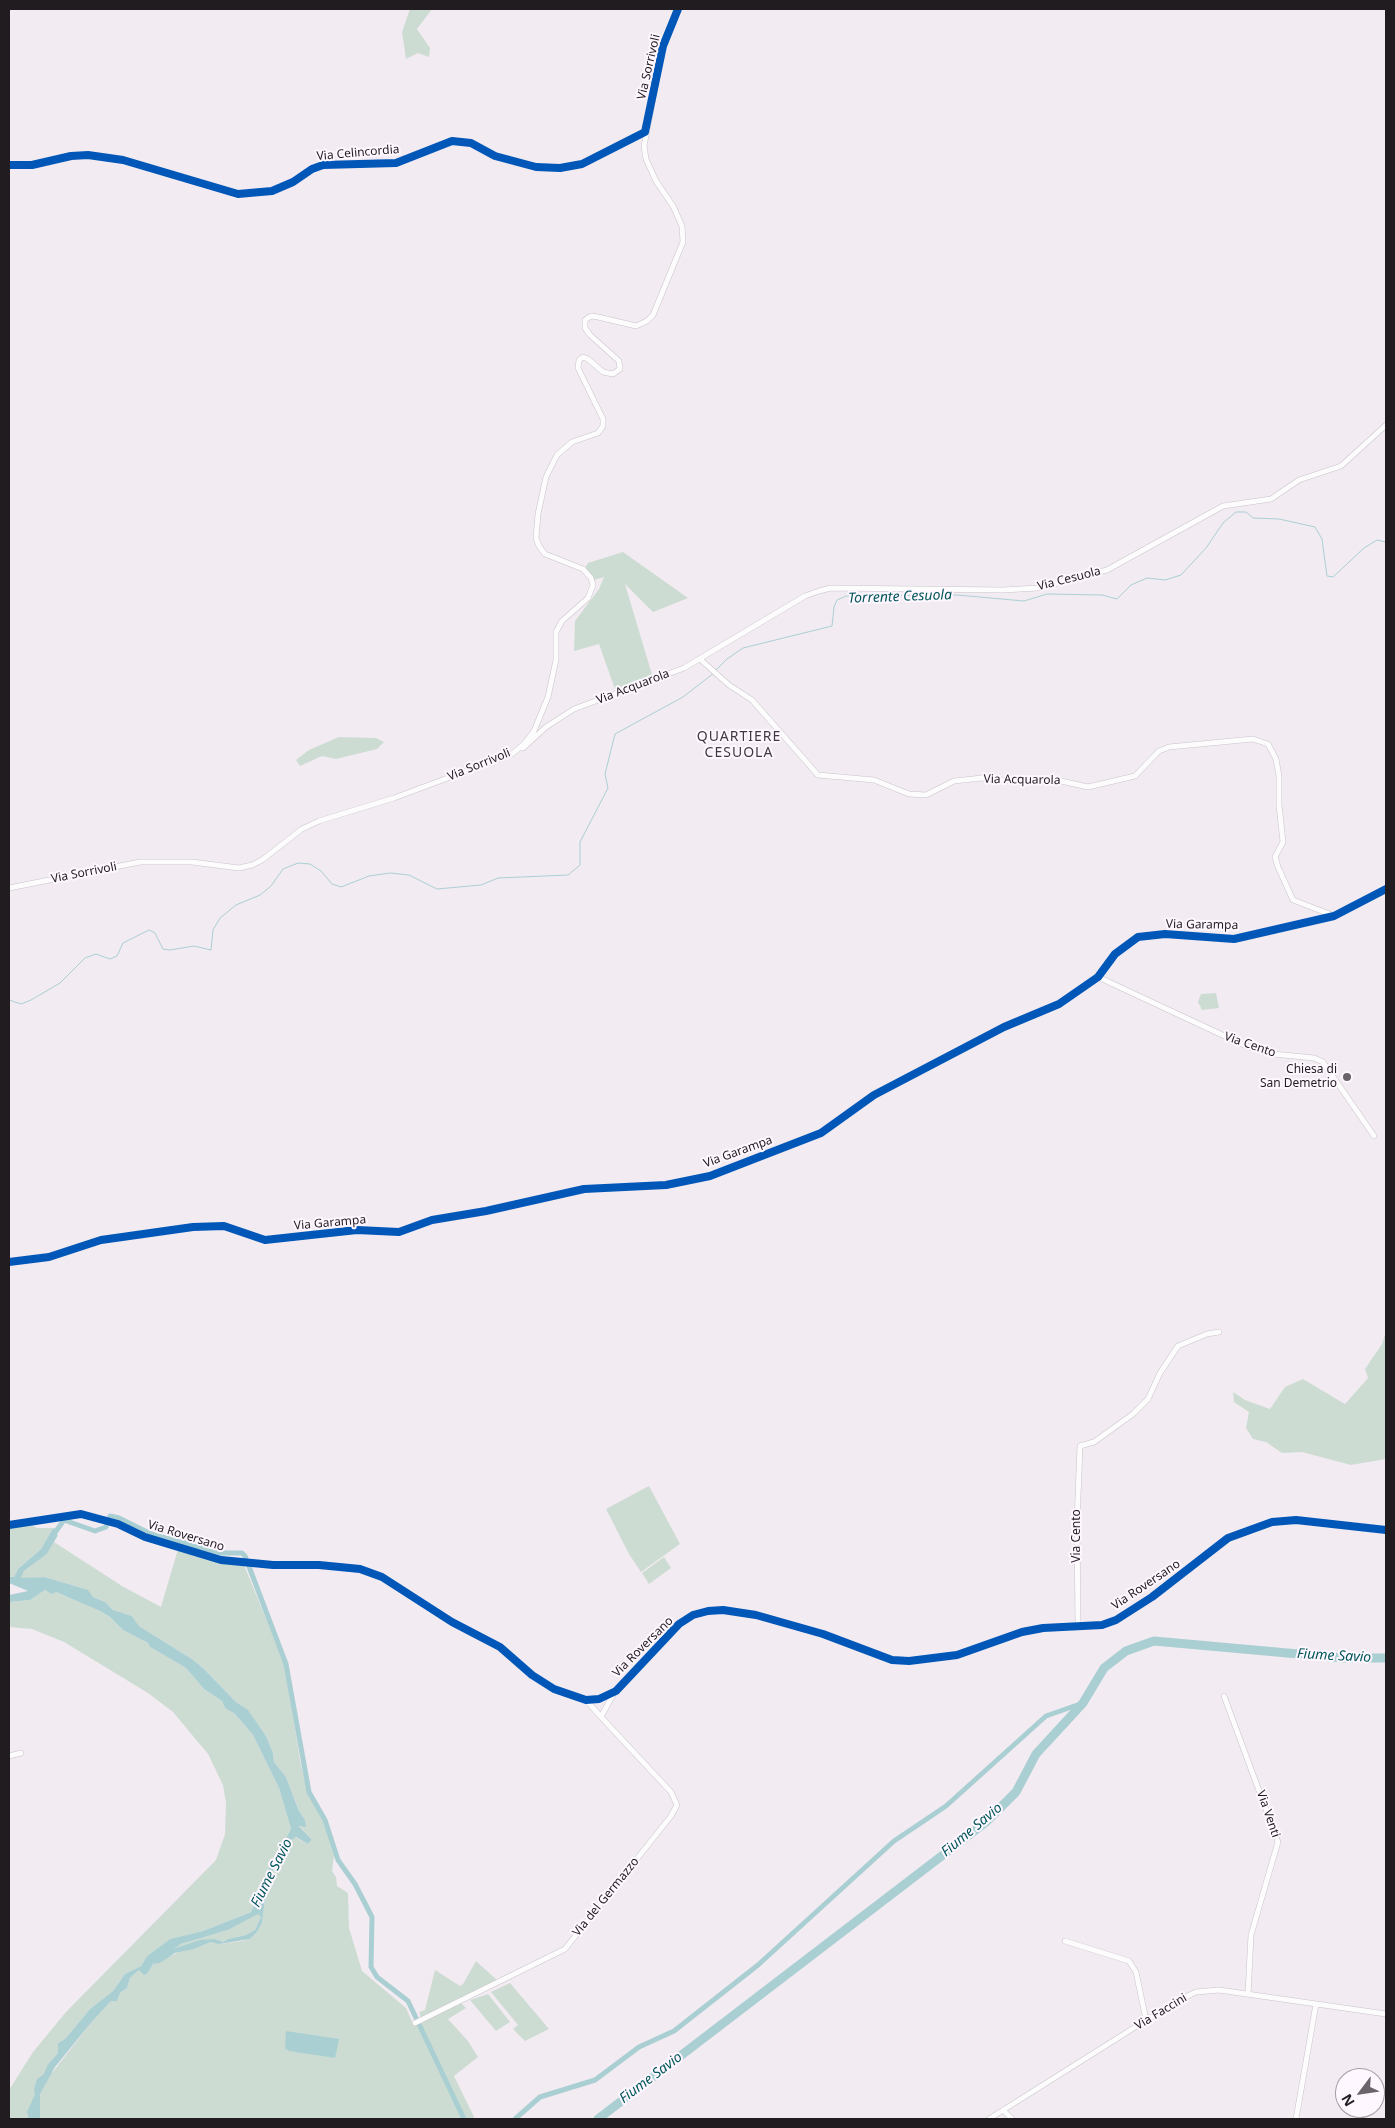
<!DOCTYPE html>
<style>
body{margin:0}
#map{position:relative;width:1395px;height:2128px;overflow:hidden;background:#f2ebf2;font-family:"Noto Sans",sans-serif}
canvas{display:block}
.frame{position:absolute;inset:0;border:10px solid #201c20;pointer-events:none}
.north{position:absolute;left:1335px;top:2068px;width:50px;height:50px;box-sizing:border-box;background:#fff7ff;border:1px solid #a69fa6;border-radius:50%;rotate:239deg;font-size:14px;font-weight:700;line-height:20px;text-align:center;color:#201c20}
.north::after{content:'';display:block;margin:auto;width:18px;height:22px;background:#6a646a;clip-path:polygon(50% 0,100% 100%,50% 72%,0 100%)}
</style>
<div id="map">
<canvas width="1395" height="2128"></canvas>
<div class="frame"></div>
<div class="north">N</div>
</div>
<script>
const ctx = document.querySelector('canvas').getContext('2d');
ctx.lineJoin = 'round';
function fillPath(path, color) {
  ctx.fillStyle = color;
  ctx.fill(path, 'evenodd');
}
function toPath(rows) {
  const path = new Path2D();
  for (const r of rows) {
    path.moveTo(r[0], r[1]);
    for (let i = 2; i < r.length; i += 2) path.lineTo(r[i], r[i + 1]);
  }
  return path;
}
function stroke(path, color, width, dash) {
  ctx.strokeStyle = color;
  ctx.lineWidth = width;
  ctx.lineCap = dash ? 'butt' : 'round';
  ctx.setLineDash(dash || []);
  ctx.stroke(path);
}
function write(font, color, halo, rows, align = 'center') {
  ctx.font = font + ' "Noto Sans",sans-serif';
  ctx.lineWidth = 4;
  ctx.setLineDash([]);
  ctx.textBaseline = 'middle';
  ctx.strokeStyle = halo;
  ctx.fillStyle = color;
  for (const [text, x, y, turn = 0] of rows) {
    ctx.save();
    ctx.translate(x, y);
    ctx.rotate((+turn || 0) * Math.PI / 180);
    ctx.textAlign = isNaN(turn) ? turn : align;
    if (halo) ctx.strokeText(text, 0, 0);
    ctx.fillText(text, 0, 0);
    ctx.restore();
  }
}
const green = toPath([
 [410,9,432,9,417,29,430,48,429,57,418,53,406,59,402,32],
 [623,552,688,598,653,612,625,584,653,678,616,692,599,644,574,651,575,621,599,589,604,577,594,580,585,568,588,563],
 [339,737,376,738,384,742,377,749,336,759,322,756,300,766,296,760,309,750],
 [1216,993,1219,1008,1202,1010,1198,1002,1201,994],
 [1386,1331,1386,1459,1351,1465,1302,1452,1282,1453,1266,1442,1253,1439,1246,1428,1249,1412,1234,1402,1233,1392,1245,1400,1270,1409,1285,1387,1303,1379,1345,1404,1368,1378,1365,1369,1382,1344],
 [649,1486,680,1544,641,1572,629,1554,606,1509],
 [30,1524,37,1528,53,1528,41,1549,18,1569,14,1577,9,1577,9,1526],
 [54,1542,122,1586,161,1607,178,1549,216,1560,244,1565,285,1665,300,1760,308,1794,325,1824,334,1856,332,1871,336,1877,337,1886,348,1893,349,1928,362,1971,406,2008,414,2026,423,2023,419,2012,425,2010,435,1970,460,1986,463,1984,476,1961,497,1980,497,1982,459,2001,466,2008,448,2019,468,2041,478,2057,454,2076,475,2119,9,2119,9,2090,33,2052,66,2012,216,1860,225,1834,226,1803,223,1785,208,1754,173,1712,148,1693,64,1642,32,1629,9,1627,9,1602,30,1600,45,1590,56,1592,100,1611,110,1617,123,1630,148,1643,150,1647,186,1668,204,1689,222,1701,225,1708,235,1714,253,1735,279,1788,291,1829,270,1866,251,1912,203,1931,170,1939,147,1956,141,1966,125,1974,113,1991,90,2009,65,2039,58,2043,58,2053,48,2064,52,2073,90,2024,111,2001,117,2000,120,1993,127,1988,130,1978,139,1970,148,1970,153,1964,186,1949,194,1949,211,1942,217,1942,220,1944,242,1941,250,1939,257,1932,262,1923,266,1891,270,1876,288,1842,295,1837,308,1844,312,1840,298,1824,305,1820,298,1809,286,1777,274,1762,273,1753,266,1736,248,1711,236,1702,204,1669,192,1659,139,1626,132,1616,113,1610,105,1602,93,1597,81,1588,45,1577,20,1579,24,1571,47,1554],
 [664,1557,671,1568,649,1584,642,1573],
 [258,1913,261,1917,255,1930,246,1935,228,1939,223,1942,215,1939,173,1950,173,1947,181,1944,228,1930],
 [510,1983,549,2029,525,2041,513,2029,518,2025,491,1992],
 [488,1994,510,2022,496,2031,470,2000]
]);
const water = toPath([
 [53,1528,58,1530,56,1534,58,1535,47,1554,24,1571,21,1578,45,1577,88,1590,93,1597,105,1602,113,1610,132,1616,139,1626,192,1659,204,1669,236,1702,248,1710,266,1736,273,1753,274,1762,286,1777,298,1809,305,1820,306,1827,299,1826,312,1840,308,1844,296,1837,288,1842,270,1876,266,1891,262,1923,257,1932,250,1939,219,1944,211,1942,194,1949,175,1953,160,1963,153,1964,147,1974,144,1975,139,1970,130,1978,127,1988,120,1993,117,2001,111,2001,90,2024,55,2067,40,2094,40,2119,29,2119,27,2112,35,2094,34,2089,37,2079,44,2074,48,2064,58,2053,58,2043,65,2039,90,2009,113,1991,125,1974,141,1966,147,1956,170,1939,203,1931,251,1912,270,1866,291,1829,279,1788,253,1735,235,1714,225,1708,222,1701,204,1689,186,1668,150,1647,148,1643,123,1630,110,1617,100,1611,56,1592,52,1594,45,1590,30,1600,9,1602,9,1595,28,1591,9,1583,9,1577,14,1577,18,1569,41,1549],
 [258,1914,261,1917,255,1930,246,1935,228,1939,223,1942,215,1939,200,1940,173,1949,181,1944,228,1930],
 [286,2031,339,2039,335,2058,289,2051,285,2048]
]);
const stream = toPath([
 [716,670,727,659,743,648,832,626,834,607,837,600,846,596,957,595,1024,601,1047,594,1102,595,1117,599,1131,585,1147,578,1165,580,1181,575,1206,548,1223,523,1236,512,1246,512,1253,518,1279,519,1315,527,1322,539,1327,576,1333,577,1364,548,1377,540,1386,542],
 [9,1000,21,1004,31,1000,60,983,85,958,96,954,110,959,117,956,123,943,149,930,155,933,163,949,170,950,194,946,211,950,213,930,220,918,236,905,260,895,271,886,283,869,298,863,310,864,321,871,332,884,341,887,369,876,390,873,409,875,437,889,481,885,498,878,568,875,580,865,580,842,608,788,605,774,615,734,683,697,714,673]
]);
const canal = toPath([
 [54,1534,64,1520,95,1531,106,1527,110,1516,119,1518,151,1534,221,1553,242,1553,245,1556,286,1664,309,1792,325,1820,338,1860,355,1884,372,1917,371,1967,377,1977,408,2001,464,2119],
 [515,2119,540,2097,595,2080,639,2047,674,2031,758,1965,894,1841,946,1806,1046,1716,1083,1703]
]);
const river = toPath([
 [598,2119,986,1822,1016,1792,1036,1754,1083,1703,1104,1668,1126,1651,1154,1641,1343,1658,1386,1658]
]);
const minor = toPath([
 [9,165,32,165,71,156,88,155,123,160,238,194,272,191,293,182,312,169,323,165,396,163,452,141,471,143,495,156,536,167,560,168,582,164,645,132],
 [701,660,729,685,752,700,818,775,874,780,909,794,926,795,954,781,982,778,1024,782,1052,779,1088,787,1135,776,1159,751,1169,747,1253,739,1268,744,1276,759,1279,776,1279,805,1283,842,1275,857,1278,867,1293,900,1332,915],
 [523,748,546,727,574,709,684,668,805,596,819,591,831,588,1003,590,1038,588,1107,570,1223,506,1271,499,1299,480,1341,466,1386,425],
 [9,888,140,862,192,862,239,868,252,865,262,860,302,829,319,821,394,798,512,754,524,744,534,731,548,697,556,660,556,632,562,621,588,598,593,585,591,578,583,569,545,554,539,546,536,538,538,514,546,477,557,455,572,442,598,433,603,426,603,419,578,368,579,360,583,357,588,359,603,372,613,374,620,369,619,361,590,335,585,328,585,320,591,316,598,317,636,326,647,321,653,315,683,242,682,226,673,206,656,181,646,159,644,146,663,46,678,9],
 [1098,977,1246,1046,1273,1054,1314,1058,1323,1062,1374,1136],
 [9,1262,49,1257,101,1240,193,1227,224,1226,265,1240,357,1230,399,1232,432,1220,486,1211,584,1189,666,1185,710,1176,821,1133,874,1095,1004,1027,1059,1004,1098,977,1115,954,1138,937,1165,934,1234,939,1334,916,1386,889],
 [9,1525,81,1514,118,1524,145,1537,221,1560,273,1565,319,1565,360,1569,382,1577,452,1622,500,1647,532,1675,554,1689,586,1700,599,1699,616,1691,679,1624,693,1615,708,1611,723,1610,756,1615,823,1634,892,1660,909,1661,957,1655,1022,1632,1043,1628,1102,1625,1116,1620,1152,1597,1228,1538,1272,1522,1296,1520,1386,1530],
 [1078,1625,1077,1522,1080,1446,1094,1442,1133,1414,1148,1399,1160,1373,1178,1346,1207,1334,1219,1332],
 [1224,1696,1278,1842,1251,1935,1248,1994],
 [586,1700,601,1717],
 [9,1756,21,1753],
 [1065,1941,1129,1961,1136,1972,1146,2020],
 [415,2023,565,1949,671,1816,677,1805,671,1792,601,1717,615,1691],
 [1003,2110,1012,2119],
 [989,2119,1175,2002,1196,1992,1219,1990,1386,2014],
 [1296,2119,1316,2004]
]);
const cycleway = toPath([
 [9,165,32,165,71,156,88,155,123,160,238,194,272,191,293,182,312,169,323,165,396,163,452,141,471,143,495,156,536,167,560,168,582,164,645,132,663,46,678,9],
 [9,1262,49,1257,101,1240,193,1227,224,1226,265,1240,357,1230,399,1232,432,1220,486,1211,584,1189,666,1185,710,1176,821,1133,874,1095,1004,1027,1059,1004,1098,977,1115,954,1138,937,1165,934,1234,939,1334,916,1386,889],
 [9,1525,81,1514,118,1524,145,1537,221,1560,273,1565,319,1565,360,1569,382,1577,452,1622,500,1647,532,1675,554,1689,586,1700,599,1699,616,1691,679,1624,693,1615,708,1611,723,1610,756,1615,823,1634,892,1660,909,1661,957,1655,1022,1632,1043,1628,1102,1625,1116,1620,1152,1597,1228,1538,1272,1522,1296,1520,1386,1530]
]);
const markers = [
 [1347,1077,5,"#6a646a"]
];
const streetNames = [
 ["Via Sorrivoli",649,67,-77],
 ["Via Celincordia",358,153,-5],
 ["Via Cesuola",1069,579,-14],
 ["Via Acquarola",633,687,-21],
 ["Via Sorrivoli",479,765,-22],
 ["Via Acquarola",1022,780,1],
 ["Via Sorrivoli",84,873,-11],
 ["Via Garampa",1202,925,1],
 ["Via Cento",1250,1045,19],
 ["Via Garampa",738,1152,-20],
 ["Via Garampa",330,1223,-5],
 ["Via Roversano",186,1536,17],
 ["Via Cento",1077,1536,-90],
 ["Via Roversano",1146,1585,-34],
 ["Via Roversano",643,1647,-45],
 ["Via Venti",1268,1814,71],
 ["Via del Germazzo",606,1897,-51],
 ["Via Faccini",1161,2012,-31]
];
const poiNames = [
 ["Chiesa di",1337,1070],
 ["San Demetrio",1337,1084]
];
const waterNames = [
 ["Torrente Cesuola",900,597,-2],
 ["Fiume Savio",1334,1656,3],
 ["Fiume Savio",972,1830,-40],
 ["Fiume Savio",272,1873,-63],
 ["Fiume Savio",651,2078,-37]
];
const neighbourhoodNames = [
 ["QUARTIERE",739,737],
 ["CESUOLA",739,753]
];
fillPath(green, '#cddcd2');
fillPath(water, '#aacfd3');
stroke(stream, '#aacfd3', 1);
stroke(canal, '#aacfd3', 5);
stroke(river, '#aacfd3', 9);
stroke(minor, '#c9c4c9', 6);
stroke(minor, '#fdfcfd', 5);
stroke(cycleway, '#0057b8', 8);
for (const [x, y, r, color] of markers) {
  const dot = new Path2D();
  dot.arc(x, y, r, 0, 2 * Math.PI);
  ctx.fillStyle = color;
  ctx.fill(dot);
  stroke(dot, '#fff7ff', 2);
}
write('12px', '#201c20', '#fff7ff', streetNames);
write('12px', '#201c20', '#fff7ff', poiNames, 'right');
write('italic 14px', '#00565a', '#fff7ff', waterNames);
ctx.letterSpacing = '1px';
write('14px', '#423842', '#fff7ff', neighbourhoodNames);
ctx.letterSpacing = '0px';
</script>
